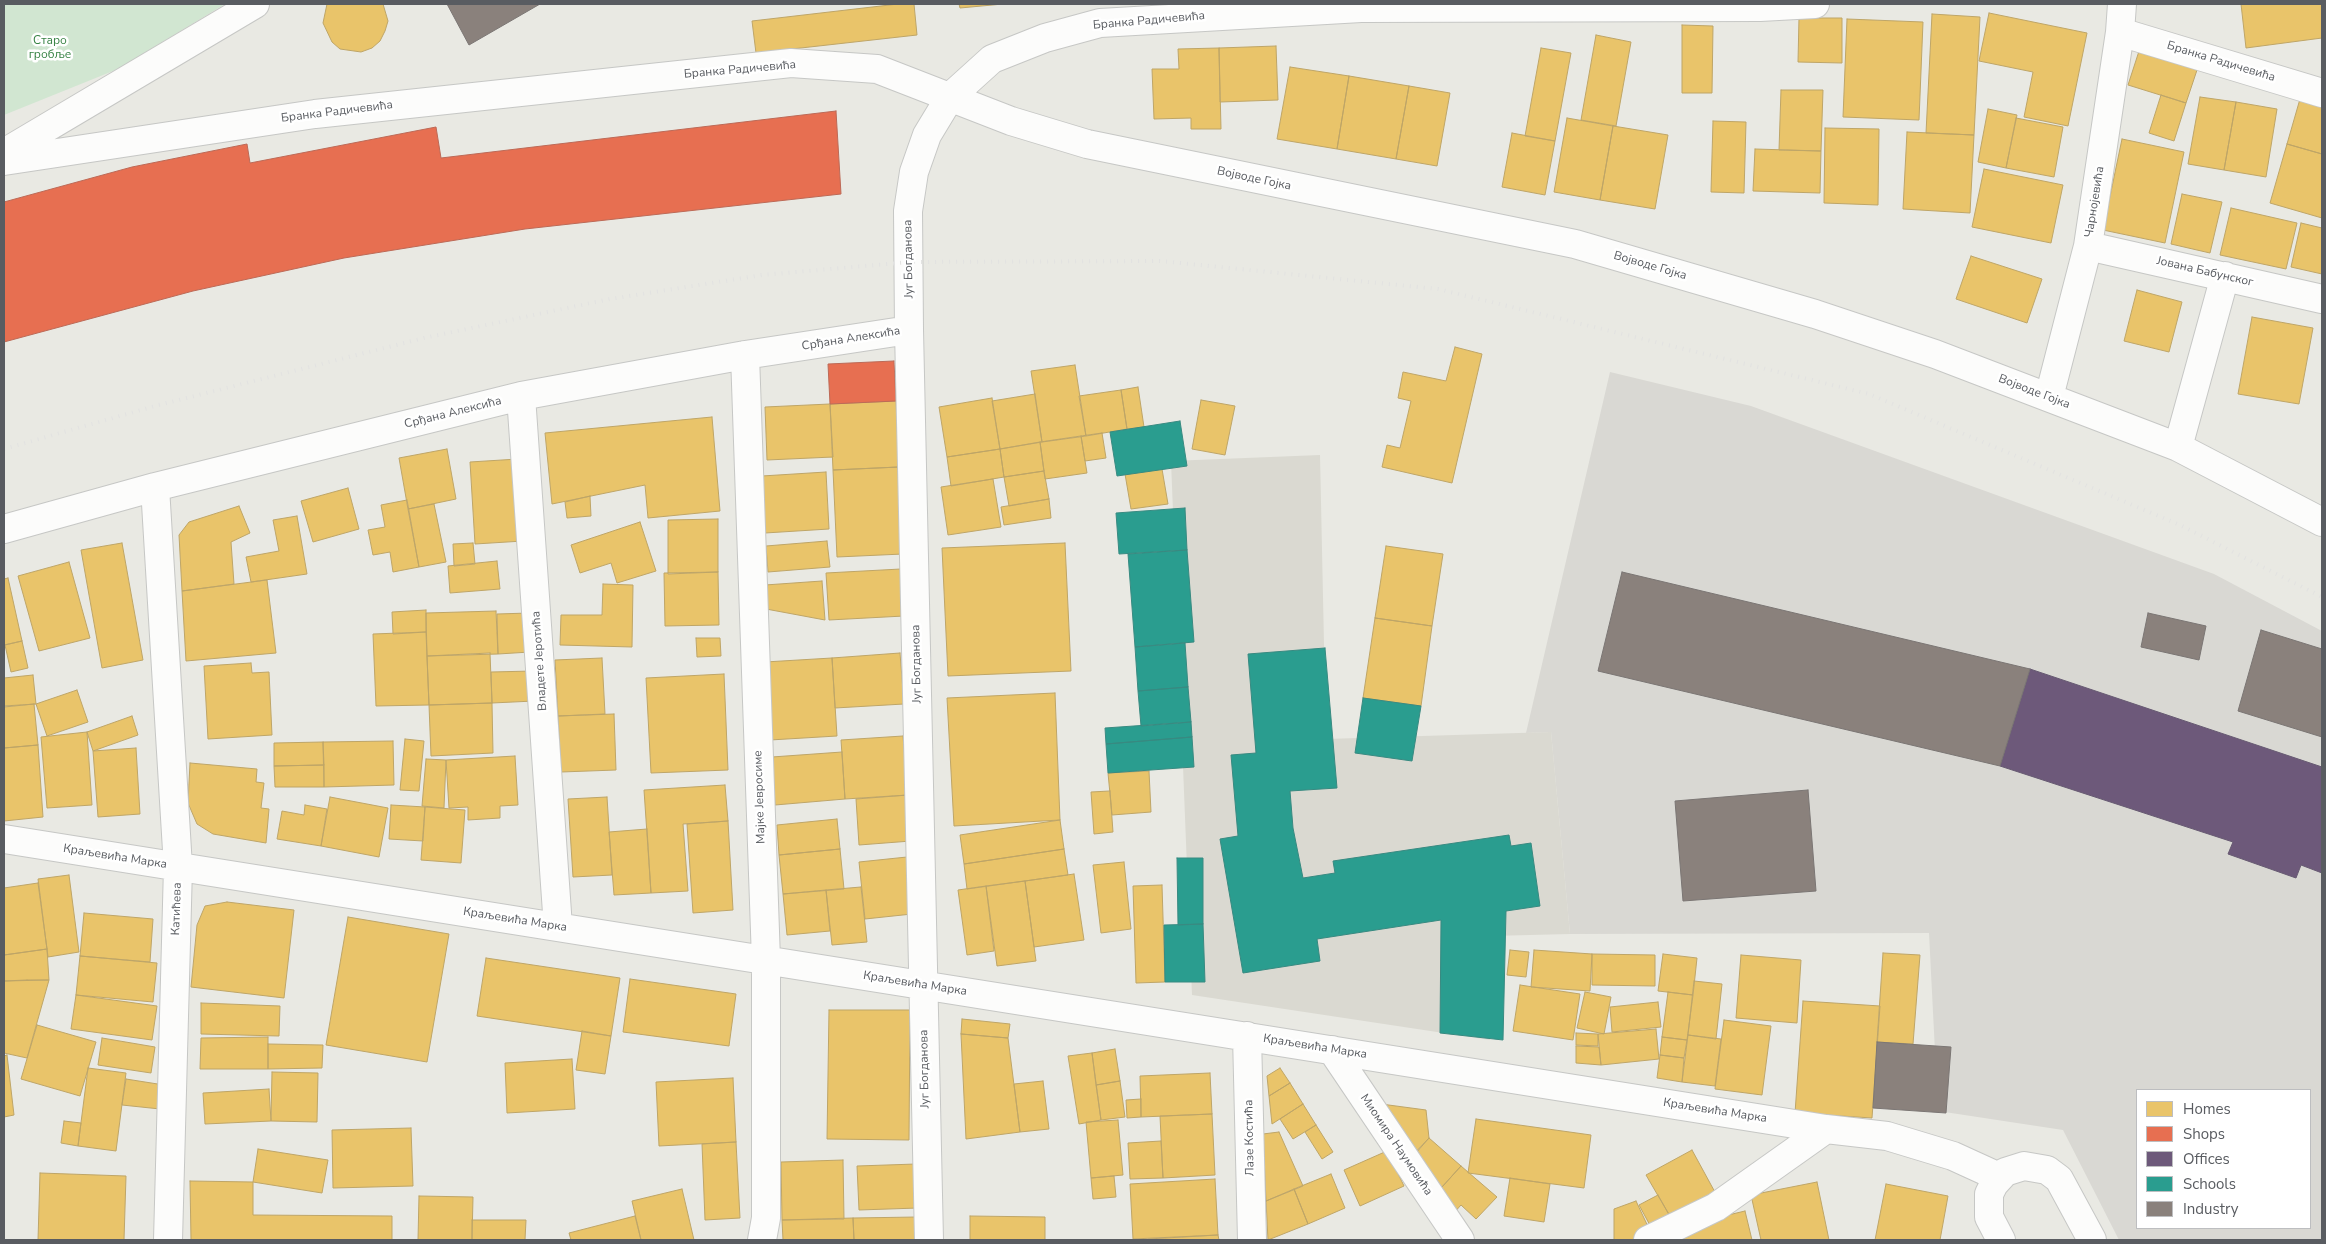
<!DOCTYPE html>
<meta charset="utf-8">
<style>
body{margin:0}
#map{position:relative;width:2326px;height:1244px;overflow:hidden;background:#e9e9e3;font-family:"Nunito Sans",sans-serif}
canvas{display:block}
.frame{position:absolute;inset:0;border:5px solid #595c61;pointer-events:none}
.legend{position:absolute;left:2136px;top:1089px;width:175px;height:140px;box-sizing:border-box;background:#fff;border:1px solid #bdbec0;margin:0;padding:6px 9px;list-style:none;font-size:15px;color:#595c61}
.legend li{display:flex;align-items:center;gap:10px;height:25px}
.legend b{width:25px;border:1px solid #bdbec0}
</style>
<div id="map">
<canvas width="2326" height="1244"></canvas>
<div class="frame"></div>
<ul class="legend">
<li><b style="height:14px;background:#e9c46a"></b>Homes</li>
<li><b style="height:14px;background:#e76f51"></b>Shops</li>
<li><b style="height:14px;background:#6d597a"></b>Offices</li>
<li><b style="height:14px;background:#2a9d8f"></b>Schools</li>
<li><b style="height:14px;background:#8a817c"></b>Industry</li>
</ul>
</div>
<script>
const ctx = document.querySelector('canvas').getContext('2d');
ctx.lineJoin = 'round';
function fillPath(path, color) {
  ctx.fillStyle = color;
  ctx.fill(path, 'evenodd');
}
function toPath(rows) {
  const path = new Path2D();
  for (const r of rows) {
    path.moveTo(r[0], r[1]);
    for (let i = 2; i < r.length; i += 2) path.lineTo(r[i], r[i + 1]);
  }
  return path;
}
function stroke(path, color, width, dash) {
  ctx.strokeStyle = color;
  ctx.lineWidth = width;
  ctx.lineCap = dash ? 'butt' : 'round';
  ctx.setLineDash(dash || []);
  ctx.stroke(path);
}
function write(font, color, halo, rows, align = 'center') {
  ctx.font = font + ' "Nunito Sans",sans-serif';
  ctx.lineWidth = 5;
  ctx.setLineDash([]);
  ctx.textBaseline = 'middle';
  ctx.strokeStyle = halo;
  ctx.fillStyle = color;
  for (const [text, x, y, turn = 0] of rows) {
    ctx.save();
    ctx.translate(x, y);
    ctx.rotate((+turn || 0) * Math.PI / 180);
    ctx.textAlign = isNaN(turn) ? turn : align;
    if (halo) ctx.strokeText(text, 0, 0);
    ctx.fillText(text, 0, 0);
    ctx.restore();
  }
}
const industrial = toPath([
 [1610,372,1751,406,2214,574,2322,631,2322,1240,2119,1240,2063,1130,1938,1111,1929,933,1570,934,1551,732,1526,733],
 [2137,1090,2310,1090,2310,1228,2137,1228]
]);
const education = toPath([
 [1320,455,1326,739,1551,732,1570,934,1490,936,1490,1040,1192,995,1171,461]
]);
const green = toPath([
 [4,4,225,4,118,69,4,115]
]);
const homes = toPath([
 [327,4,383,4,388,21,385,31,380,41,372,48,361,52,340,49,332,42,323,23,327,4],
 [898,4,914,4,917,35,756,53,752,21,898,4],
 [959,4,1003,4,960,8,959,4],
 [2241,4,2322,4,2322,38,2246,48,2241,4],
 [1989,13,2087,33,2068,126,2024,117,2033,72,1979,61,1989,13],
 [1932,14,1980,17,1974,135,1926,133,1932,14],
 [1799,18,1842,18,1842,63,1798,62,1799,18],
 [1847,19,1923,22,1919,120,1843,117,1847,19],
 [1682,25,1713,26,1712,93,1682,93,1682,25],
 [1596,35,1631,42,1616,126,1581,120,1596,35],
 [2141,45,2199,64,2186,103,2128,85,2141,45],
 [1276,46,1278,100,1220,102,1219,48,1276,46],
 [1219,48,1221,129,1191,129,1191,118,1154,119,1152,69,1179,69,1178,49,1219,48],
 [1541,48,1571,53,1555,141,1525,136,1541,48],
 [1290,67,1349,76,1337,149,1277,139,1290,67],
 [1349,76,1409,86,1396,159,1337,149,1349,76],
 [1409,86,1450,93,1437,166,1396,159,1409,86],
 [1781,90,1823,90,1821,151,1779,150,1781,90],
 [2161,95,2186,103,2174,141,2149,133,2161,95],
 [2200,97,2236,102,2224,170,2188,164,2200,97],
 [2300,99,2322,105,2322,154,2287,144,2300,99],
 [2236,102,2277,109,2266,177,2224,170,2236,102],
 [1988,109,2017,115,2006,168,1978,162,1988,109],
 [1567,118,1613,126,1600,200,1554,192,1567,118],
 [2016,118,2063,127,2054,177,2006,168,2016,118],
 [1713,121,1746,122,1744,193,1711,192,1713,121],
 [1613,126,1668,135,1655,209,1600,200,1613,126],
 [1825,128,1879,129,1878,205,1824,203,1825,128],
 [1907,132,1974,135,1970,213,1903,209,1907,132],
 [1512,133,1555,141,1545,195,1502,187,1512,133],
 [2122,139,2184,152,2165,243,2103,230,2122,139],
 [2287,144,2322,154,2322,218,2270,203,2287,144],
 [1755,149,1821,151,1820,193,1753,191,1755,149],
 [1984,169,2063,185,2051,243,1972,227,1984,169],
 [2182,194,2222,202,2210,253,2171,244,2182,194],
 [2231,208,2297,223,2286,269,2220,255,2231,208],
 [2301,223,2322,228,2322,274,2291,267,2301,223],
 [1971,256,2042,279,2027,323,1956,299,1971,256],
 [2137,290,2182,302,2169,352,2124,341,2137,290],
 [2252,317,2313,328,2299,404,2238,394,2252,317],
 [1455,347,1482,354,1452,483,1382,467,1387,445,1400,448,1411,401,1398,398,1403,372,1446,381,1455,347],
 [1075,365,1086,436,1042,442,1031,371,1075,365],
 [1138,387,1144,427,1127,429,1121,390,1138,387],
 [1121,390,1127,429,1086,436,1079,396,1121,390],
 [1035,394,1042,442,1000,449,992,401,1035,394],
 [992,398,1000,449,947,457,939,407,992,398],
 [1201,400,1235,406,1225,455,1192,449,1201,400],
 [896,401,899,467,833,470,830,404,896,401],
 [830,404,833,457,767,460,765,407,830,404],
 [712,417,720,511,648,518,645,485,552,504,545,433,712,417],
 [1102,433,1106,458,1085,461,1081,436,1102,433],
 [1081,436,1087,473,1045,479,1040,442,1081,436],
 [1040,442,1044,471,1004,477,1000,449,1040,442],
 [447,449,456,499,408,509,399,458,447,449],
 [1000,449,1004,477,951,486,947,457,1000,449],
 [518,459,523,541,475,544,470,462,518,459],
 [899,467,903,554,837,557,833,470,899,467],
 [1162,469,1168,504,1131,509,1125,474,1162,469],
 [1044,471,1049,499,1009,506,1004,477,1044,471],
 [826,472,829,529,765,533,762,476,826,472],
 [993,479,1001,527,948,535,941,487,993,479],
 [348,488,359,529,313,542,301,501,348,488],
 [590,496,591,516,567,518,565,502,590,496],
 [1049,499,1051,518,1004,525,1001,507,1049,499],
 [407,500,419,567,393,572,390,552,373,555,368,530,385,527,381,505,407,500],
 [434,504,446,562,419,567,408,509,434,504],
 [239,506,250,533,231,542,234,584,182,591,179,535,189,522,239,506],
 [297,516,307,574,251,582,246,557,279,551,273,520,297,516],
 [718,519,718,572,668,574,668,520,718,519],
 [640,522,656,571,617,583,611,563,580,573,571,545,640,522],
 [827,541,830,567,768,572,766,546,827,541],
 [122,543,143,660,102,668,81,550,122,543],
 [473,543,475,564,454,566,453,544,473,543],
 [1065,543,1071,671,948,676,942,548,1065,543],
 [1386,546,1443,554,1432,626,1375,618,1386,546],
 [497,561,500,589,450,593,448,566,497,561],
 [69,562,90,638,39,651,18,576,69,562],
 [901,569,904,616,829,620,826,573,901,569],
 [718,572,719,625,665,626,664,573,718,572],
 [8,578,22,641,4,645,4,579,8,578],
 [267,580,276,653,186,661,182,591,267,580],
 [822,581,825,620,766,609,765,585,822,581],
 [603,584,633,585,632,647,560,645,561,615,602,615,603,584],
 [426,610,426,632,393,634,392,612,426,610],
 [496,611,498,654,427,656,426,613,496,611],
 [529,613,530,652,498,654,497,614,529,613],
 [1375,618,1432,626,1421,706,1363,698,1375,618],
 [426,632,429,705,376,706,373,634,426,632],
 [696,638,720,638,721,656,697,657,696,638],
 [22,641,28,668,11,672,5,645,22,641],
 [490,653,492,703,429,705,427,656,490,653],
 [900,653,904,704,835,708,832,658,900,653],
 [602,658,605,714,558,716,555,660,602,658],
 [832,658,837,736,770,740,765,662,832,658],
 [251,663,252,673,269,672,272,735,208,739,204,666,251,663],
 [533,671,534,701,492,703,491,672,533,671],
 [724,674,728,770,651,773,646,678,724,674],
 [33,675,36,704,4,706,4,678,33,675],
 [77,690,88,722,47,736,36,704,77,690],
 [1055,693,1060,820,954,826,947,698,1055,693],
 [492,703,493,753,431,756,429,705,492,703],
 [34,704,38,745,4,748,4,707,34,704],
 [614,714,616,770,561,772,558,716,614,714],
 [132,716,138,735,93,751,87,732,132,716],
 [87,732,92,805,47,808,41,737,87,732],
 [903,736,908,795,845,799,841,740,903,736],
 [405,739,424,741,419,791,400,790,405,739],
 [393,741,394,785,324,787,323,742,393,741],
 [323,742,324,765,274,766,274,743,323,742],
 [38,745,43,817,4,821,4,748,38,745],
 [136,748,140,814,98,817,93,751,136,748],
 [842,752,845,799,775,805,772,757,842,752],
 [515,756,518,805,500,806,500,818,468,820,468,807,449,808,446,760,515,756],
 [426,759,446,760,444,808,422,806,426,759],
 [190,763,257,769,256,782,264,783,261,808,269,809,266,843,213,834,197,824,188,803,190,763],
 [324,765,324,787,275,787,274,766,324,765],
 [1149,771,1151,812,1112,815,1108,773,1149,771],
 [725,785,728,821,683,824,688,891,651,893,644,790,725,785],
 [1110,791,1113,832,1094,834,1091,792,1110,791],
 [908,795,911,841,859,845,856,799,908,795],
 [330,797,388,808,379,857,321,846,330,797],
 [607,797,612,875,573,877,568,799,607,797],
 [305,805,327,809,321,846,277,839,282,811,304,815,305,805],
 [391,805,425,807,423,841,389,839,391,805],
 [425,807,465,810,461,863,421,860,425,807],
 [837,819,840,849,779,855,777,825,837,819],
 [1060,820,1064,849,964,864,960,835,1060,820],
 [728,821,733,910,693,913,687,824,728,821],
 [647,829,651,893,614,895,609,832,647,829],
 [840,849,844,889,783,894,779,855,840,849],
 [1064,849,1068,875,967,889,964,864,1064,849],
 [907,857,912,914,865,919,859,862,907,857],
 [1124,862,1131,929,1101,933,1093,865,1124,862],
 [1074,874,1084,940,1034,947,1025,881,1074,874],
 [69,875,79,952,48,957,38,879,69,875],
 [1025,881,1036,961,997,966,986,886,1025,881],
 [38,883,47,949,4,955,4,888,38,883],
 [1162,885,1165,982,1136,983,1133,886,1162,885],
 [986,886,994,951,967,955,958,890,986,886],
 [861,887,867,942,832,945,826,890,861,887],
 [826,890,830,931,787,935,783,894,826,890],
 [227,902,294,910,284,998,191,987,197,925,205,906,227,902],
 [84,913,153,919,150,962,80,956,84,913],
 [348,917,449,934,427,1062,326,1045,348,917],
 [47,949,49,980,4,981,4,955,47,949],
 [1510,950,1529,952,1526,977,1507,975,1510,950],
 [1534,950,1592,954,1590,991,1531,987,1534,950],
 [1883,953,1920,955,1913,1044,1877,1042,1883,953],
 [1592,954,1655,955,1655,986,1592,985,1592,954],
 [1663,954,1697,958,1693,995,1658,991,1663,954],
 [1741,955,1801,960,1797,1023,1736,1018,1741,955],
 [80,956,157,963,153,1002,76,995,80,956],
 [486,958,620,978,611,1036,477,1016,486,958],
 [630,979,736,994,729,1046,623,1032,630,979],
 [27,980,49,980,27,1058,4,1053,4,981,27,980],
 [1694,981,1722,984,1716,1039,1688,1035,1694,981],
 [1520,985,1580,994,1573,1040,1513,1031,1520,985],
 [1585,992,1611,997,1604,1034,1577,1028,1585,992],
 [1668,992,1693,995,1687,1040,1662,1037,1668,992],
 [76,995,157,1006,152,1040,71,1029,76,995],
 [1803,1001,1880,1006,1872,1118,1795,1113,1803,1001],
 [1658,1002,1661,1027,1612,1032,1610,1007,1658,1002],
 [201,1003,280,1006,279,1036,201,1034,201,1003],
 [829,1010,910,1010,909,1140,827,1139,829,1010],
 [962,1019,1010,1024,1008,1038,961,1034,962,1019],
 [1724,1020,1771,1026,1762,1095,1715,1089,1724,1020],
 [37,1025,96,1042,80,1096,21,1079,37,1025],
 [1656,1029,1659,1059,1601,1065,1598,1034,1656,1029],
 [582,1031,611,1036,605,1074,576,1070,582,1031],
 [1576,1033,1598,1034,1598,1046,1576,1045,1576,1033],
 [961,1034,1008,1038,1020,1132,966,1139,961,1034],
 [1688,1035,1721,1039,1715,1086,1682,1082,1688,1035],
 [268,1037,268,1069,200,1069,201,1038,268,1037],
 [1662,1037,1687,1040,1684,1058,1660,1055,1662,1037],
 [102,1038,155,1047,151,1073,98,1065,102,1038],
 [268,1044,323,1045,322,1068,268,1069,268,1044],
 [1576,1046,1599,1047,1601,1065,1576,1063,1576,1046],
 [1115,1049,1120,1081,1096,1085,1092,1053,1115,1049],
 [1092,1053,1101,1120,1079,1124,1068,1056,1092,1053],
 [7,1055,14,1115,4,1117,4,1056,7,1055],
 [1660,1055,1684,1058,1682,1082,1657,1078,1660,1055],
 [572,1059,575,1109,507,1113,505,1063,572,1059],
 [88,1068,126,1073,116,1151,78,1146,88,1068],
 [1280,1068,1290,1083,1269,1096,1267,1076,1280,1068],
 [272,1072,318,1073,317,1122,271,1121,272,1072],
 [1210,1073,1212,1114,1141,1117,1140,1076,1210,1073],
 [733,1078,736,1142,659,1146,656,1082,733,1078],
 [126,1079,164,1085,160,1109,122,1105,126,1079],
 [1043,1081,1049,1129,1020,1132,1014,1084,1043,1081],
 [1120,1081,1125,1117,1101,1120,1096,1085,1120,1081],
 [1290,1083,1303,1104,1272,1124,1269,1096,1290,1083],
 [269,1089,271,1121,205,1124,203,1093,269,1089],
 [1141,1099,1141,1117,1127,1118,1126,1100,1141,1099],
 [1303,1104,1316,1125,1293,1139,1280,1119,1303,1104],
 [1381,1104,1426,1110,1429,1138,1409,1159,1381,1104],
 [1212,1114,1215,1175,1163,1178,1160,1116,1212,1114],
 [1476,1119,1591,1135,1584,1188,1468,1173,1476,1119],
 [1118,1120,1123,1175,1091,1178,1086,1122,1118,1120],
 [64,1121,81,1123,78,1146,61,1143,64,1121],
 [1316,1125,1333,1152,1322,1159,1305,1132,1316,1125],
 [411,1128,413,1186,333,1188,332,1130,411,1128],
 [1279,1132,1303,1186,1266,1201,1263,1134,1279,1132],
 [1429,1138,1461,1166,1441,1188,1409,1161,1429,1138],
 [1161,1141,1163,1178,1130,1179,1128,1143,1161,1141],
 [736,1142,740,1218,705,1220,702,1144,736,1142],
 [258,1149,328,1160,322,1193,253,1182,258,1149],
 [1692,1150,1716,1194,1671,1218,1646,1175,1692,1150],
 [1387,1151,1404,1186,1360,1206,1344,1170,1387,1151],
 [843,1160,844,1219,782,1220,781,1162,843,1160],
 [916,1164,918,1208,859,1210,857,1166,916,1164],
 [1461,1166,1497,1197,1476,1219,1461,1205,1453,1214,1434,1196,1461,1166],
 [40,1173,126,1176,124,1240,38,1240,40,1173],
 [1331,1174,1345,1208,1308,1224,1294,1189,1331,1174],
 [1114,1176,1116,1197,1093,1199,1091,1178,1114,1176],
 [1510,1178,1550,1184,1544,1222,1504,1216,1510,1178],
 [1215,1179,1218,1235,1133,1239,1130,1184,1215,1179],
 [190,1181,253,1182,253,1215,392,1216,392,1240,191,1240,190,1181],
 [1817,1182,1829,1240,1761,1240,1751,1195,1817,1182],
 [1886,1184,1948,1196,1940,1240,1875,1240,1886,1184],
 [682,1189,694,1240,641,1240,632,1201,682,1189],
 [1294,1189,1308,1224,1268,1240,1266,1201,1294,1189],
 [1658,1195,1671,1218,1652,1229,1639,1205,1658,1195],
 [419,1196,473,1197,472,1240,418,1240,419,1196],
 [1636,1201,1651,1233,1633,1240,1614,1240,1614,1209,1636,1201],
 [1745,1211,1752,1240,1681,1240,1678,1227,1745,1211],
 [635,1216,641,1240,571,1240,569,1233,635,1216],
 [970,1216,1045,1217,1045,1240,970,1240,970,1216],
 [917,1217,918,1240,854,1240,853,1218,917,1217],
 [853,1218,854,1240,783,1240,782,1220,853,1218],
 [472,1220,526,1220,525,1240,472,1240,472,1220],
 [1218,1235,1219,1240,1148,1240,1148,1239,1218,1235]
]);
const shops = toPath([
 [836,111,841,194,525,229,344,258,193,291,4,342,4,202,132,167,247,144,250,163,436,127,441,158,836,111],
 [894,361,896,401,830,404,828,364,894,361]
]);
const offices = toPath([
 [2030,669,2322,767,2322,873,2301,865,2296,878,2228,854,2233,842,2000,766,2030,669]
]);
const schools = toPath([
 [1180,421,1187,466,1117,476,1110,432,1180,421],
 [1185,508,1187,550,1119,554,1116,513,1185,508],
 [1187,550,1194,642,1135,647,1128,554,1187,550],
 [1185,643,1188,687,1138,691,1135,647,1185,643],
 [1325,648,1337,788,1290,791,1293,828,1303,878,1335,873,1333,861,1509,835,1511,846,1531,843,1540,906,1506,911,1503,1040,1440,1033,1441,920,1317,939,1320,961,1243,973,1220,839,1238,836,1231,755,1256,753,1248,654,1325,648],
 [1188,687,1191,722,1141,726,1138,691,1188,687],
 [1363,698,1421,706,1412,761,1355,753,1363,698],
 [1191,722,1192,737,1106,744,1105,728,1191,722],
 [1192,737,1194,767,1108,773,1106,744,1192,737],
 [1177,858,1203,858,1203,924,1178,925,1177,858],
 [1203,924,1205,982,1165,982,1164,925,1203,924]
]);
const industry = toPath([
 [447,4,540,4,469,45,447,4],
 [1622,572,2030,669,2000,766,1598,671,1622,572],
 [2148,613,2206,626,2199,660,2141,647,2148,613],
 [2261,630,2322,649,2322,737,2238,711,2261,630],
 [1808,790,1816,891,1683,901,1675,801,1808,790],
 [1877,1042,1951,1047,1946,1113,1873,1108,1877,1042]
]);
const minor = toPath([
 [2120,32,2322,93],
 [4,153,255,4],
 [4,161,315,114,791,63,877,69,1011,121,1087,144,1575,244,1815,314,1935,354,2178,447,2322,522],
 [2088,246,2322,299],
 [745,355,766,960,766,1218,762,1240],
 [521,396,558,927],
 [2049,397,2088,246,2120,32,2122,4],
 [2178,447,2225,276],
 [155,487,178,867,168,1240],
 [4,529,155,487,521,396,745,355,909,330],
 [4,839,1826,1129,1887,1136,1953,1156,1999,1177],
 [1247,1036,1252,1240],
 [1332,1050,1460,1240],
 [929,1240,909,330,908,211,914,172,927,135,950,97,992,59,1045,38,1100,23,1361,8,1760,7,1815,4],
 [1648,1240,1716,1207,1826,1129],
 [2001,1240,1989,1217,1989,1194,1994,1184,2005,1172,2024,1166,2047,1170,2059,1179,2092,1240]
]);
const rail = toPath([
 [4,449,155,406,424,338,610,299,762,275,910,262,1160,261,1438,289,1869,394,2180,525,2322,597]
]);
const streetNames = [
 ["Бранка Радичевића",1149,21,-5],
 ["Бранка Радичевића",2221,62,17],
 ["Бранка Радичевића",740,70,-5],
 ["Бранка Радичевића",337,112,-7],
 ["Војводе Гојка",1254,179,12],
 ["Чарнојевића",2095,202,-81],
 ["Југ Богданова",909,259,-91],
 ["Војводе Гојка",1650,266,16],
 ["Јована Бабунског",2205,272,13],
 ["Срђана Алексића",851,339,-9],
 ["Војводе Гојка",2034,392,21],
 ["Срђана Алексића",453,413,-14],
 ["Владете Јеротића",540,661,-94],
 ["Југ Богданова",917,664,-91],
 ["Мајке Јевросиме",760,797,-92],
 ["Краљевића Марка",115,857,9],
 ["Катићева",177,909,-88],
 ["Краљевића Марка",515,920,9],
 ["Краљевића Марка",915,984,9],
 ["Краљевића Марка",1315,1047,9],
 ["Југ Богданова",925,1069,-91],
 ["Краљевића Марка",1715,1111,9],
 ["Лазе Костића",1250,1138,-91],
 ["Миомира Наумовића",1396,1145,56]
];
const parkNames = [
 ["Старо",50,41],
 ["гробље",50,55]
];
fillPath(industrial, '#d9d8d3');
fillPath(education, '#dad9d1');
fillPath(green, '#d1e6d1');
fillPath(homes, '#e9c46a');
stroke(homes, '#bea567', 1);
fillPath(shops, '#e76f51');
stroke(shops, '#bc6956', 1);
fillPath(offices, '#6d597a');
stroke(offices, '#675a72', 1);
fillPath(schools, '#2a9d8f');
stroke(schools, '#388a81', 1);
fillPath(industry, '#8a817c');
stroke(industry, '#7b7674', 1);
stroke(minor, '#c6c7c5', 30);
stroke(minor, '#fcfcfb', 28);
stroke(rail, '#e2e2e1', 4, [1, 6]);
write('12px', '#595c61', '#fff', streetNames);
write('12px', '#378244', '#fff', parkNames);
</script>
